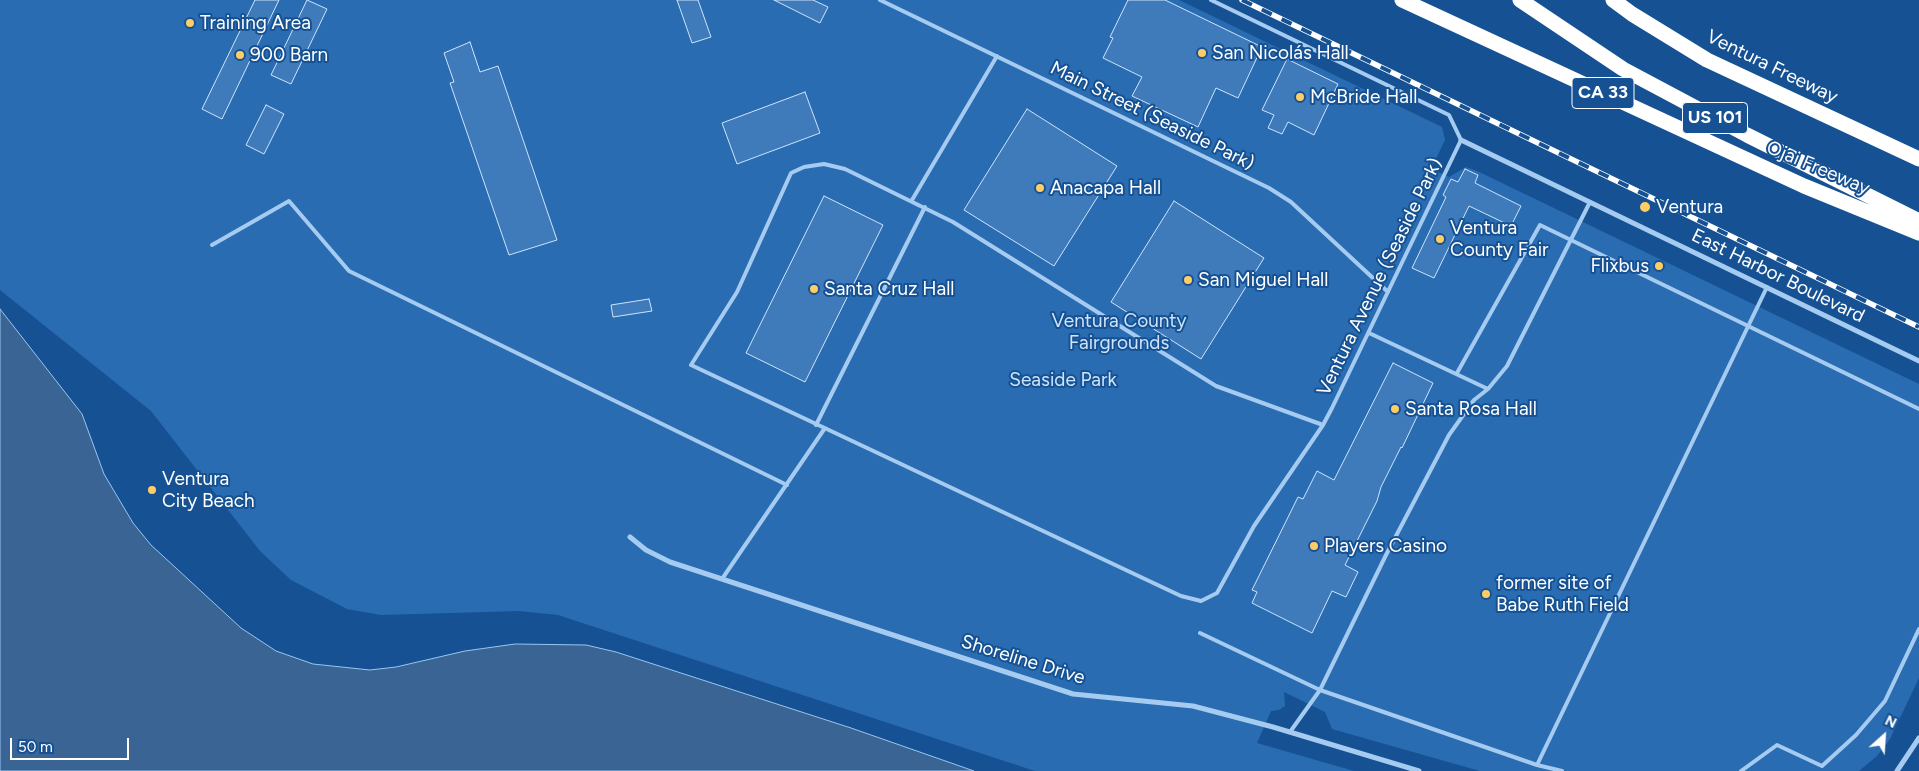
<!DOCTYPE html>
<meta charset="utf-8">
<style>
body{margin:0}
#map{position:relative;width:1919px;height:771px;overflow:hidden;background:#165293;font-family:Figtree,sans-serif}
canvas{display:block}
.north{position:absolute;left:1859px;top:711px;width:50px;height:50px;-webkit-text-stroke:4px #165293;paint-order:stroke;rotate:26deg;font-size:14px;font-weight:700;line-height:20px;text-align:center;color:#fff}
.north::after{content:'';display:block;margin:auto;width:18px;height:22px;background:#fff;clip-path:polygon(50% 0,100% 100%,50% 72%,0 100%)}
.scale{position:absolute;left:10px;top:738px;width:119px;height:22px;box-sizing:border-box;border:2px solid #fff;border-top:0;padding-left:6px;font-size:15px;line-height:18px;white-space:nowrap;color:#fff;-webkit-text-stroke:4px #165293;paint-order:stroke}
</style>
<div id="map">
<canvas width="1919" height="771"></canvas>
<div class="north">N</div>
<div class="scale">50 m</div>
</div>
<script>
const ctx = document.querySelector('canvas').getContext('2d');
ctx.lineJoin = 'round';
function fillPath(path, color) {
  ctx.fillStyle = color;
  ctx.fill(path, 'evenodd');
}
function toPath(rows) {
  const path = new Path2D();
  for (const r of rows) {
    path.moveTo(r[0], r[1]);
    for (let i = 2; i < r.length; i += 2) path.lineTo(r[i], r[i + 1]);
  }
  return path;
}
function stroke(path, color, width, dash) {
  ctx.strokeStyle = color;
  ctx.lineWidth = width;
  ctx.lineCap = dash ? 'butt' : 'round';
  ctx.setLineDash(dash || []);
  ctx.stroke(path);
}
function write(font, color, halo, rows, align = 'center') {
  ctx.font = font + ' Figtree,sans-serif';
  ctx.lineWidth = 4;
  ctx.setLineDash([]);
  ctx.textBaseline = 'middle';
  ctx.strokeStyle = halo;
  ctx.fillStyle = color;
  for (const [text, x, y, turn = 0] of rows) {
    ctx.save();
    ctx.translate(x, y);
    ctx.rotate((+turn || 0) * Math.PI / 180);
    ctx.textAlign = isNaN(turn) ? turn : align;
    if (halo) ctx.strokeText(text, 0, 0);
    ctx.fillText(text, 0, 0);
    ctx.restore();
  }
}
const green = toPath([
 [0,0,1179,0,1442,127,1445,140,1431,169,1449,177,1466,167,1477,171,1919,384,1919,678,1890,739,1877,756,1859,771,1480,771,1339,731,1332,729,1325,712,1284,692,1285,706,1279,710,1271,711,1257,743,1354,771,1035,771,558,615,519,611,381,615,347,609,291,580,260,551,151,411,0,290]
]);
const water = toPath([
 [0,309,82,414,104,474,133,523,151,545,241,628,276,651,313,664,370,670,396,667,465,651,515,644,586,645,616,652,851,728,974,771,0,771,0,309]
]);
const building = toPath([
 [255,0,279,0,222,119,202,109,255,0],
 [307,0,327,9,291,84,271,75,307,0],
 [677,0,698,0,711,37,692,43,677,0],
 [774,0,813,0,828,7,820,23,774,0],
 [1128,0,1165,0,1262,47,1238,98,1216,88,1198,127,1132,96,1142,77,1103,58,1113,38,1110,37,1128,0],
 [470,42,480,72,498,66,557,240,509,255,450,83,454,82,444,53,470,42],
 [1287,59,1338,84,1314,135,1288,122,1282,134,1268,128,1274,115,1262,110,1287,59],
 [805,92,820,133,737,164,722,123,805,92],
 [266,105,284,114,264,154,246,145,266,105],
 [1027,109,1117,166,1054,266,964,210,1027,109],
 [1465,169,1478,175,1475,183,1521,206,1511,226,1469,206,1434,278,1412,268,1446,197,1443,195,1451,179,1458,182,1465,169],
 [824,196,883,225,805,382,746,353,824,196],
 [1174,201,1264,258,1201,359,1111,302,1174,201],
 [649,299,652,311,613,317,611,305,649,299],
 [1393,363,1433,383,1402,448,1401,447,1381,487,1377,501,1345,565,1358,572,1346,597,1332,591,1312,633,1252,603,1257,592,1252,590,1298,497,1303,499,1317,471,1334,480,1393,363]
]);
const service = toPath([
 [880,0,1269,188,1291,202,1388,292],
 [1211,0,1449,115,1461,140,1332,408,1323,425,1254,526,1217,593,1201,601,1181,596,691,365,737,292,791,173,804,167,824,164,845,169,953,222,1216,386,1323,425],
 [912,200,997,56],
 [212,245,289,201,349,271,787,485],
 [1369,333,1488,389],
 [1457,373,1540,225,1919,409],
 [816,425,925,207],
 [722,579,825,428],
 [1200,633,1320,690,1537,765,1562,771],
 [1290,732,1320,690,1386,555,1449,435,1474,400,1488,389,1507,366,1590,202],
 [1537,765,1767,287],
 [1741,771,1777,745,1822,766,1856,735,1885,701,1919,629]
]);
const minor = toPath([
 [1461,140,1919,361],
 [630,537,646,550,670,562,1073,694,1193,706,1273,727,1419,771],
 [1897,771,1919,738]
]);
const motorway = toPath([
 [1402,0,1804,186,1919,233],
 [1520,0,1623,69,1747,135,1919,221],
 [1613,0,1632,14,1707,60,1919,159]
]);
const rail = toPath([
 [1242,0,1919,327]
]);
const markers = [
 [190,23,5,"#ffcd66"],
 [1202,53,5,"#ffcd66"],
 [240,55,5,"#ffcd66"],
 [1300,97,5,"#ffcd66"],
 [1040,188,5,"#ffcd66"],
 [1645,207,6,"#ffcd66"],
 [1440,239,5,"#ffcd66"],
 [1659,266,5,"#ffcd66"],
 [1188,280,5,"#ffcd66"],
 [814,289,5,"#ffcd66"],
 [1395,409,5,"#ffcd66"],
 [152,490,5,"#ffcd66"],
 [1314,546,5,"#ffcd66"],
 [1486,594,5,"#ffcd66"]
];
const shields = [
 [1603,93,62],
 [1715,118,65]
];
const shieldNames = [
 ["CA 33",1603,93],
 ["US 101",1715,118]
];
const poiNames = [
 ["Training Area",200,23],
 ["San Nicolás Hall",1212,53],
 ["900 Barn",250,55],
 ["McBride Hall",1310,97],
 ["Anacapa Hall",1050,188],
 ["Ventura",1656,207],
 ["Ventura",1450,228],
 ["County Fair",1450,250],
 ["Flixbus",1649,266,"right"],
 ["San Miguel Hall",1198,280],
 ["Santa Cruz Hall",824,289],
 ["Santa Rosa Hall",1405,409],
 ["Ventura",162,479],
 ["City Beach",162,501],
 ["Players Casino",1324,546],
 ["former site of",1496,583],
 ["Babe Ruth Field",1496,605]
];
const streetNames = [
 ["Ventura Freeway",1772,67,26],
 ["Main Street (Seaside Park)",1152,116,26],
 ["Ojai Freeway",1818,168,23],
 ["East Harbor Boulevard",1778,276,26],
 ["Ventura Avenue (Seaside Park)",1380,277,-64],
 ["Shoreline Drive",1023,660,17]
];
const parkNames = [
 ["Ventura County",1119,321],
 ["Fairgrounds",1119,343],
 ["Seaside Park",1063,380]
];
fillPath(green, '#296cb2');
fillPath(water, '#396493');
stroke(water, '#98c6f3', 1);
fillPath(building, '#3f7bbb');
stroke(building, '#cde4fc', 1);
stroke(service, '#a6cbf1', 4);
stroke(minor, '#a6cbf1', 5);
stroke(motorway, '#fff', 15);
stroke(rail, '#fff', 5.5);
stroke(rail, '#165293', 4, [11]);
for (const [x, y, r, color] of markers) {
  const dot = new Path2D();
  dot.arc(x, y, r, 0, 2 * Math.PI);
  ctx.fillStyle = color;
  ctx.fill(dot);
  stroke(dot, '#165293', 2);
}
for (const [x, y, w] of shields) {
  const box = new Path2D();
  box.roundRect(x - w / 2, y - 15.5, w, 31, 4);
  ctx.fillStyle = '#165293';
  ctx.fill(box);
  stroke(box, '#fff', 1);
}
write('bold 18px', '#fff', null, shieldNames);
write('19px', '#fff', '#165293', poiNames, 'left');
write('19px', '#fff', '#165293', streetNames);
write('19px', '#cde4fc', '#165293', parkNames);
</script>
